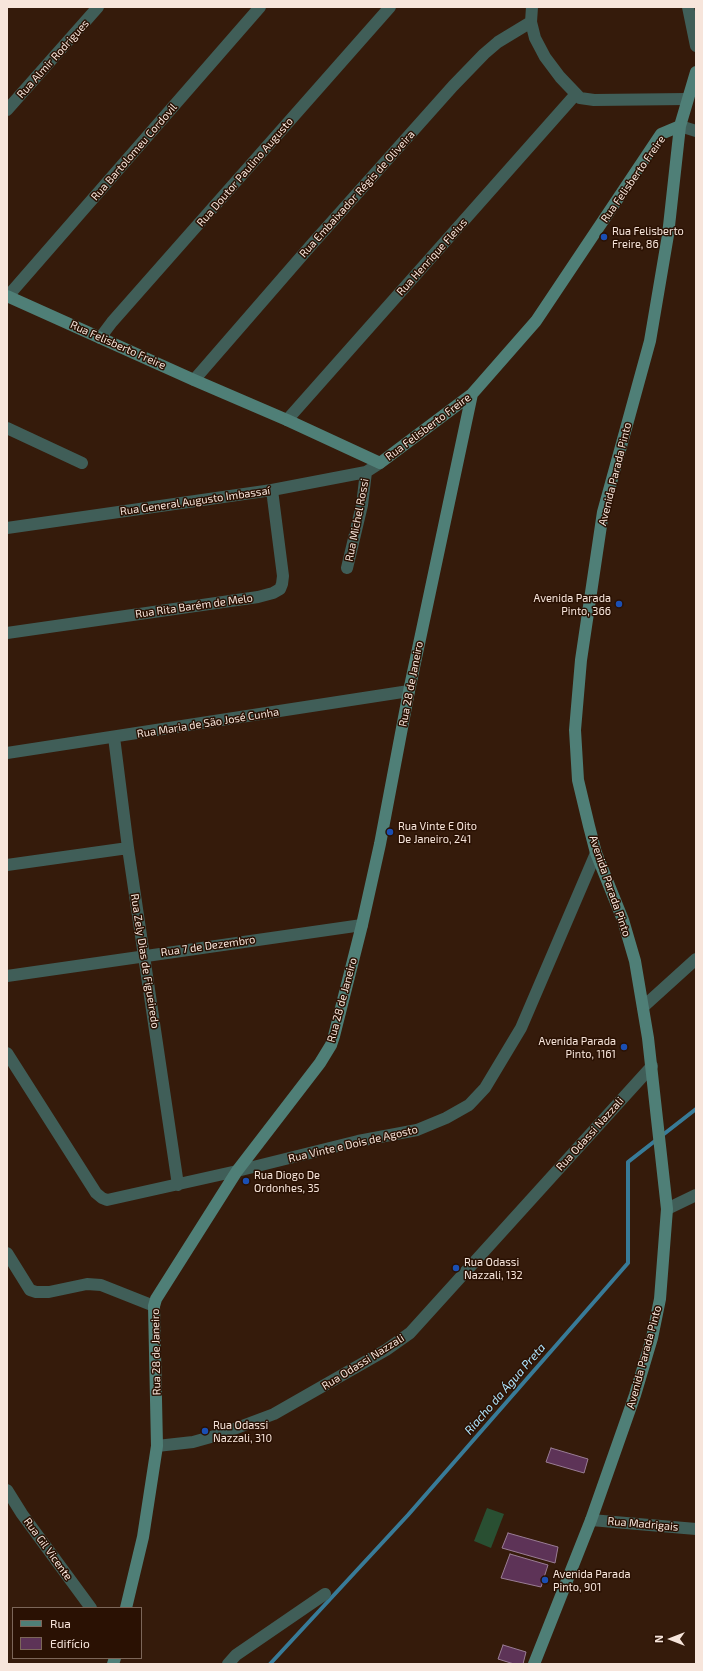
<!DOCTYPE html>
<meta charset="utf-8">
<style>
body{margin:0}
#map{position:relative;width:703px;height:1671px;overflow:hidden;background:#351b0b;font-family:"Exo 2",sans-serif}
canvas{display:block}
.frame{position:absolute;inset:0;border:8px solid #f7e5db;pointer-events:none}
.legend{position:absolute;left:12px;top:1607px;width:130px;height:52px;box-sizing:border-box;background:#2a1103;border:1px solid #7c6659;margin:0;padding:5px 7px;list-style:none;font-size:12px;color:#f7e5db}
.legend li{display:flex;align-items:center;gap:8px;height:20px}
.legend b{width:20px;border:1px solid #7c6659}
.north{position:absolute;left:651px;top:1619px;width:40px;height:40px;-webkit-text-stroke:3px #2a1103;paint-order:stroke;rotate:270deg;font-size:11px;font-weight:700;line-height:16px;text-align:center;color:#f7e5db}
.north::after{content:'';display:block;margin:auto;width:14px;height:18px;background:#f7e5db;clip-path:polygon(50% 0,100% 100%,50% 72%,0 100%)}
</style>
<div id="map">
<canvas width="703" height="1671"></canvas>
<div class="frame"></div>
<ul class="legend">
<li><b style="height:5px;background:#4f7f77"></b>Rua</li>
<li><b style="height:11px;background:#5d3357"></b>Edifício</li>
</ul>
<div class="north">N</div>
</div>
<script>
const ctx = document.querySelector('canvas').getContext('2d');
ctx.lineJoin = 'round';
function fillPath(path, color) {
  ctx.fillStyle = color;
  ctx.fill(path, 'evenodd');
}
function toPath(rows) {
  const path = new Path2D();
  for (const r of rows) {
    path.moveTo(r[0], r[1]);
    for (let i = 2; i < r.length; i += 2) path.lineTo(r[i], r[i + 1]);
  }
  return path;
}
function stroke(path, color, width, dash) {
  ctx.strokeStyle = color;
  ctx.lineWidth = width;
  ctx.lineCap = dash ? 'butt' : 'round';
  ctx.setLineDash(dash || []);
  ctx.stroke(path);
}
function write(font, color, halo, rows, align = 'center') {
  ctx.font = font + ' "Exo 2",sans-serif';
  ctx.lineWidth = 3;
  ctx.setLineDash([]);
  ctx.textBaseline = 'middle';
  ctx.strokeStyle = halo;
  ctx.fillStyle = color;
  for (const [text, x, y, turn = 0] of rows) {
    ctx.save();
    ctx.translate(x, y);
    ctx.rotate((+turn || 0) * Math.PI / 180);
    ctx.textAlign = isNaN(turn) ? turn : align;
    if (halo) ctx.strokeText(text, 0, 0);
    ctx.fillText(text, 0, 0);
    ctx.restore();
  }
}
const green = toPath([
 [487,1508,504,1514,491,1548,474,1541]
]);
const stream = toPath([
 [270,1664,408,1515,628,1263,628,1162,696,1109]
]);
const building = toPath([
 [551,1448,588,1459,584,1473,546,1462,551,1448],
 [508,1533,558,1547,555,1563,502,1548,508,1533],
 [510,1554,548,1565,541,1587,501,1578,510,1554],
 [503,1645,526,1652,523,1664,514,1664,498,1659,503,1645]
]);
const street = toPath([
 [532,7,531,22,535,38,545,57,560,77,580,98,594,100,687,99],
 [688,7,696,46],
 [7,110,98,7],
 [680,126,696,131],
 [8,296,260,7],
 [100,338,112,322,390,7],
 [194,380,313,243,453,86,484,54,498,42,531,22],
 [287,420,576,94],
 [7,428,82,463],
 [7,528,272,490,366,472,380,463],
 [347,568,362,505,366,472],
 [7,633,258,597,273,593,280,589,282,584,283,576,272,490],
 [114,737,128,848,178,1185],
 [7,753,409,691],
 [7,865,128,848],
 [7,976,362,925],
 [643,1007,696,959],
 [7,1053,96,1193,102,1198,107,1200,237,1171,358,1141,417,1130,446,1118,469,1105,485,1088,521,1028,596,853],
 [667,1209,696,1195],
 [7,1253,30,1290,36,1292,49,1292,87,1284,101,1285,154,1306],
 [157,1446,193,1442,218,1435,274,1414,386,1350,410,1333,652,1066],
 [7,1490,22,1514,91,1608],
 [591,1520,696,1529],
 [228,1664,236,1655,325,1594]
]);
const secondary = toPath([
 [7,296,194,380,287,420,380,463,472,394,536,321,661,134,680,126],
 [126,1608,143,1537,157,1446,154,1306,156,1299,237,1171,320,1063,331,1045,334,1036,362,925,380,844,409,691,472,394],
 [113,1664,115,1658],
 [534,1664,591,1520,635,1395,652,1338,660,1299,667,1209,648,1038,635,961,623,920,596,853,589,826,578,780,575,730,581,660,603,512,650,341,668,235,680,126,696,72]
]);
const markers = [
 [604,237,4,"#1a4fb4"],
 [619,604,4,"#1a4fb4"],
 [390,832,4,"#1a4fb4"],
 [624,1047,4,"#1a4fb4"],
 [246,1181,4,"#1a4fb4"],
 [456,1268,4,"#1a4fb4"],
 [205,1431,4,"#1a4fb4"],
 [545,1580,4,"#1a4fb4"]
];
const streetNames = [
 ["Rua Almir Rodrigues",53,59,-48],
 ["Rua Bartolomeu Cordovil",134,152,-49],
 ["Rua Doutor Paulino Augusto",245,172,-49],
 ["Rua Felisberto Freire",633,179,-55],
 ["Rua Embaixador Régis de Oliveira",357,194,-48],
 ["Rua Henrique Fleius",432,257,-48],
 ["Rua Felisberto Freire",118,345,24],
 ["Rua Felisberto Freire",428,427,-37],
 ["Avenida Parada Pinto",615,474,-76],
 ["Rua General Augusto Imbassaí",195,501,-8],
 ["Rua Michel Rossi",357,520,-79],
 ["Rua Rita Barém de Melo",194,606,-8],
 ["Rua 28 de Janeiro",411,684,-79],
 ["Rua Maria de São José Cunha",208,723,-9],
 ["Avenida Parada Pinto",610,886,71],
 ["Rua 7 de Dezembro",208,946,-8],
 ["Rua Zely Dias de Figueiredo",145,961,81],
 ["Rua 28 de Janeiro",342,1000,-75],
 ["Rua Odassi Nazzali",590,1134,-48],
 ["Rua Vinte e Dois de Agosto",353,1144,-13],
 ["Rua 28 de Janeiro",156,1352,-91],
 ["Avenida Parada Pinto",644,1357,-75],
 ["Rua Odassi Nazzali",363,1362,-32],
 ["Rua Madrigais",643,1524,5],
 ["Rua Gil Vicente",48,1549,54]
];
const poiNames = [
 ["Rua Felisberto",612,231],
 ["Freire, 86",612,244],
 ["Avenida Parada",611,598,"right"],
 ["Pinto, 366",611,611,"right"],
 ["Rua Vinte E Oito",398,826],
 ["De Janeiro, 241",398,839],
 ["Avenida Parada",616,1041,"right"],
 ["Pinto, 1161",616,1054,"right"],
 ["Rua Diogo De",254,1175],
 ["Ordonhes, 35",254,1188],
 ["Rua Odassi",464,1262],
 ["Nazzali, 132",464,1275],
 ["Rua Odassi",213,1425],
 ["Nazzali, 310",213,1438],
 ["Avenida Parada",553,1574],
 ["Pinto, 901",553,1587]
];
const waterNames = [
 ["Riacho da Água Preta",505,1389,-49]
];
fillPath(green, '#294f32');
stroke(stream, '#387b98', 4);
fillPath(building, '#5d3357');
stroke(building, '#9a7d95', 1);
stroke(street, '#405e58', 12);
stroke(secondary, '#4f7f77', 12);
for (const [x, y, r, color] of markers) {
  const dot = new Path2D();
  dot.arc(x, y, r, 0, 2 * Math.PI);
  ctx.fillStyle = color;
  ctx.fill(dot);
  stroke(dot, '#2a1103', 1.5);
}
write('11px', '#f7e5db', '#2a1103', streetNames);
write('11px', '#f7e5db', '#2a1103', poiNames, 'left');
write('italic 12px', '#ade4fd', '#2a1103', waterNames);
</script>
